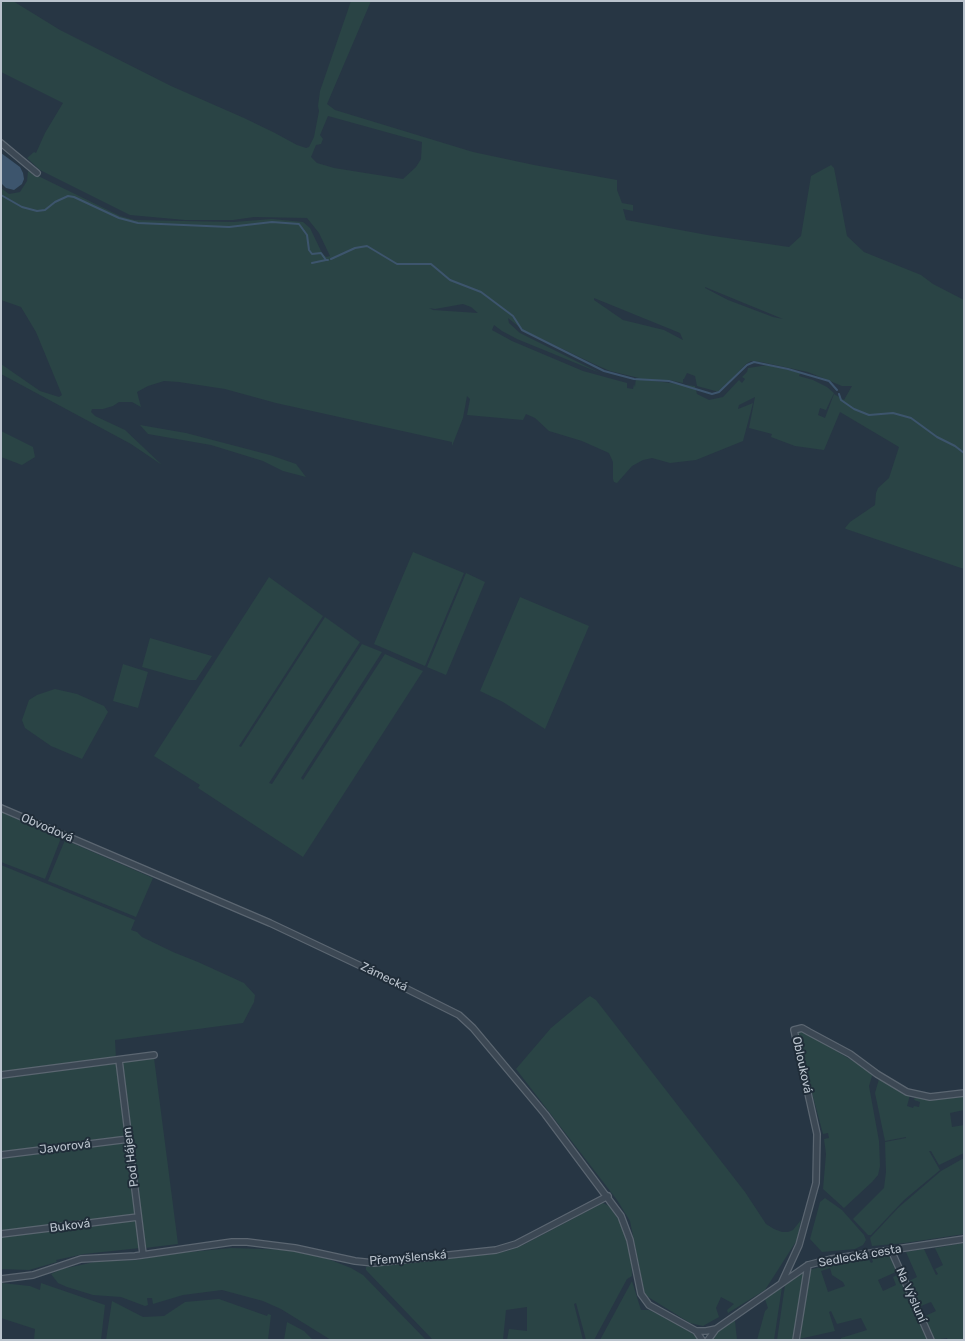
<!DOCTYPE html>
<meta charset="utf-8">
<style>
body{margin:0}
#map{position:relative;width:965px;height:1341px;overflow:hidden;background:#273644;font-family:Rubik,sans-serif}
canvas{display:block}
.frame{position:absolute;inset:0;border:2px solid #bac3cd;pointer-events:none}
</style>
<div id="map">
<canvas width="965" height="1341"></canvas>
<div class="frame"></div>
</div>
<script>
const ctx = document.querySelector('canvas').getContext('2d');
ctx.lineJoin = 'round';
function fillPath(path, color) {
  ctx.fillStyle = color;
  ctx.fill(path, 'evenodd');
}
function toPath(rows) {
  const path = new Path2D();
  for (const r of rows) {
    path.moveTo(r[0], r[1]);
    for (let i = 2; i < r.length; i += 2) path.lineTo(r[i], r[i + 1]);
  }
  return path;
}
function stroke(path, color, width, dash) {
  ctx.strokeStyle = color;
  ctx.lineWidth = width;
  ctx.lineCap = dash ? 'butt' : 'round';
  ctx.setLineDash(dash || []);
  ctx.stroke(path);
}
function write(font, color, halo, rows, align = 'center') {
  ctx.font = font + ' Rubik,sans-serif';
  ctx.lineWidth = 4;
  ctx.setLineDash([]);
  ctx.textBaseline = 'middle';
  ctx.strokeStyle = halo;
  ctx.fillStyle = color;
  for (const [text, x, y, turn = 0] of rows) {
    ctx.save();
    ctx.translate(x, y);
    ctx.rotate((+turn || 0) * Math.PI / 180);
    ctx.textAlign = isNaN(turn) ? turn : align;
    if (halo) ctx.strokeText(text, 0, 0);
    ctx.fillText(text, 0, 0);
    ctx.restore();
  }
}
const green = toPath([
 [1,1,13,1,60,30,171,86,244,118,275,133,297,145,306,148,309,147,314,137,319,111,318,106,320,91,351,1,371,1,327,104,335,110,473,152,534,165,617,180,617,190,622,203,633,205,633,211,623,209,626,220,707,235,789,247,801,236,811,176,831,165,834,168,847,236,864,252,921,275,933,284,964,300,964,569,846,529,845,528,850,522,875,505,876,493,878,488,889,478,899,447,840,412,824,450,795,446,771,437,772,434,749,428,755,397,739,405,738,409,753,403,743,441,696,460,670,463,652,458,643,460,632,466,617,483,614,482,613,479,613,462,609,453,582,441,549,431,535,418,526,414,523,420,467,415,470,399,467,396,463,418,452,446,452,442,276,403,225,389,179,382,164,381,148,386,137,392,141,407,132,402,119,402,113,406,103,409,92,409,91,412,95,416,125,430,162,465,131,444,1,374,1,364,40,391,59,397,62,395,36,332,21,307,1,300,1,188,9,194,20,192,27,181,28,171,120,216,134,220,233,222,272,219,303,222,310,228,322,253,326,257,330,256,319,233,307,218,254,217,233,220,185,220,130,215,40,170,27,158,34,152,36,153,45,133,63,103,1,72],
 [328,116,422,142,421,159,416,167,403,179,334,168,317,163,311,157,316,145,321,144,323,139,320,135],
 [705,288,705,287,783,319,773,317,728,300],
 [594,298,680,333,683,340,664,330,623,320,594,300],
 [463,304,471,307,478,313,433,310,429,308,435,309],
 [508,318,523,330,594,364,610,371,639,378,636,378,635,387,634,384,633,389,627,388,627,383,583,371,512,341,492,330,494,325,502,331,517,339,600,373,520,333,509,323],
 [751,361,761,362,808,372,842,386,852,386,844,400,834,394,825,418,818,415,820,408,826,410,834,393,827,387,813,380,799,376,800,373,768,365,748,368,747,372,742,377,745,379,742,383,739,380,723,397,709,400,697,394,695,386,646,380,669,380,683,383,683,379,684,379,687,373,695,376,697,386,719,392,746,364],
 [140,425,186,433,270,455,296,464,306,477,283,471,263,461,211,445,148,434],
 [1,431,33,447,35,457,22,465,1,457],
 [413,552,464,573,425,666,374,644],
 [466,573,485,582,446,675,427,667],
 [269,577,323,616,239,746,241,747,325,617,360,642,269,783,272,784,362,644,382,652,301,778,303,780,385,654,423,671,303,857,198,788,200,785,154,756],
 [520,597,589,626,545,729,503,702,480,691],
 [150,638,212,656,196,680,189,680,142,667],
 [123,664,148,672,138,708,113,701],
 [55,689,77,694,104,706,108,712,82,759,51,746,25,728,22,720,29,700,37,695],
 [1,812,61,838,45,879,1,862],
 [65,840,153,878,136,917,48,881],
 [1,865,135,920,131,930,137,932,142,937,173,952,198,962,244,983,255,995,254,1002,243,1023,115,1040,116,1058,1,1072],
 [590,996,596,1000,745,1192,766,1224,774,1229,782,1232,788,1232,793,1230,801,1220,797,1240,765,1290,728,1313,727,1310,734,1304,721,1297,716,1308,719,1317,703,1326,690,1323,645,1295,630,1221,617,1200,516,1069,551,1028,587,998],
 [803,1031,873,1073,869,1086,879,1141,880,1166,878,1175,872,1182,844,1208,823,1189,826,1154,824,1139,829,1138,828,1133,823,1134,796,1033],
 [154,1058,178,1244,145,1248,122,1062],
 [116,1063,126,1136,1,1152,1,1078],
 [879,1079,910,1095,907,1106,913,1108,914,1106,919,1107,920,1102,914,1100,915,1097,927,1100,964,1095,964,1110,950,1113,952,1127,964,1125,964,1153,939,1165,931,1151,929,1151,940,1170,904,1200,871,1235,868,1235,853,1219,884,1188,886,1172,885,1142,906,1138,906,1137,885,1141,875,1093],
 [126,1142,136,1215,1,1232,1,1158],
 [964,1158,964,1234,905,1243,872,1246,870,1238,898,1208,941,1171],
 [825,1198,842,1210,864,1235,866,1240,863,1245,855,1249,822,1252,810,1239,820,1202],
 [603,1203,609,1206,621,1223,631,1254,632,1276,627,1279,594,1340,586,1340,576,1303,574,1304,583,1340,507,1340,509,1329,527,1331,527,1307,506,1310,503,1340,433,1340,366,1270,366,1267,369,1266,456,1255,486,1255,507,1251,525,1244],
 [136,1220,140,1248,84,1254,56,1260,57,1262,29,1270,1,1269,1,1237],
 [964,1243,964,1340,948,1340,947,1338,933,1340,923,1317,936,1311,931,1302,921,1306,922,1309,920,1310,907,1282,917,1277,906,1252,924,1249,936,1275,938,1274,935,1269,943,1265,935,1248],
 [231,1248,292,1250,318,1255,351,1268,363,1275,426,1340,331,1340,281,1309,263,1301,222,1290,183,1295,153,1304,152,1298,147,1298,148,1305,145,1306,121,1297,93,1295,67,1287,58,1283,51,1274,62,1269,99,1261,137,1260,189,1249,190,1252],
 [888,1255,891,1257,898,1271,878,1280,883,1291,896,1285,893,1277,899,1274,928,1340,841,1340,841,1338,867,1330,861,1318,837,1324,831,1311,829,1312,835,1331,799,1339,810,1270,833,1263,868,1258,871,1263,873,1262,871,1257],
 [830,1268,832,1275,843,1282,845,1286,828,1292,821,1271],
 [805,1272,794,1340,777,1340,785,1285],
 [632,1281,641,1310,649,1310,658,1314,697,1336,698,1340,600,1340],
 [1,1283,30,1286,40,1290,41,1283,105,1305,101,1340,34,1340,35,1329,1,1318],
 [782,1287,774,1340,757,1340,765,1311,768,1308,765,1299],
 [219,1299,267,1316,268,1314,271,1315,268,1340,106,1340,112,1301,143,1317,164,1316,185,1302],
 [733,1319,735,1321,737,1340,711,1340,717,1331],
 [287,1322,304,1331,313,1340,284,1340]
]);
const water = toPath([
 [1,153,20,167,23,173,24,179,22,184,14,190,6,188,1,183]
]);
const stream = toPath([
 [1,195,22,207,37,211,45,210,55,202,68,196,74,197,119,218,138,223,229,227,272,222,299,224,307,235,309,250,312,254,321,253,326,260,328,260],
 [331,259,355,248,367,246,397,264,431,264,450,280,481,292,513,316,522,330,604,371,634,379,669,381,712,394,719,392,747,365,754,362,788,369,829,381,837,390],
 [312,263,326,260],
 [839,394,841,400,854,409,869,415,893,413,911,418,937,437,955,446,964,453]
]);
const minor = toPath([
 [1,143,37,173],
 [1,808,270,923,363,967,459,1015,473,1028,545,1114,621,1216,630,1240,641,1294,649,1305,696,1331,702,1340],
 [119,1060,143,1254],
 [1,1075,154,1055],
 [1,1155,129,1139],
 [1,1234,138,1217],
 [891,1250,931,1340],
 [1,1279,33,1275,81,1259,135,1256,232,1242,247,1242,295,1248,355,1261,374,1263,496,1250,516,1244,608,1196],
 [782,1282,799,1245,816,1183,817,1134,794,1030,802,1028,809,1032,850,1054,877,1074,907,1092,930,1097,964,1093],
 [696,1331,706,1331,716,1329],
 [708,1340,716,1329,808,1265,831,1259,964,1239],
 [796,1340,808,1265]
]);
const streetNames = [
 ["Obvodová",47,828,23],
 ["Zámecká",384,977,26],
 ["Oblouková",802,1065,78],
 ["Javorová",65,1147,-7],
 ["Pod Hájem",131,1157,-97],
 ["Buková",70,1226,-7],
 ["Sedlecká cesta",860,1256,-10],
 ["Přemyšlenská",408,1258,-5],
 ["Na Výsluní",911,1295,66]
];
fillPath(green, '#2a4445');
fillPath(water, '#3d556d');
stroke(stream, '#3d556d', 2);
stroke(minor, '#5b6671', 8);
stroke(minor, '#3c4854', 5.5);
write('12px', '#bac3cd', '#202d39', streetNames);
</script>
